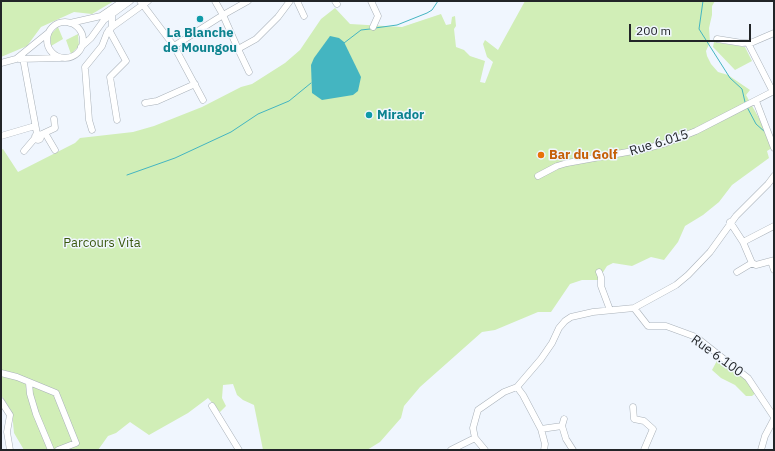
<!DOCTYPE html>
<style>
body{margin:0}
#map{position:relative;width:775px;height:451px;overflow:hidden;background:#f0f6fe;font-family:"IBM Plex Sans",sans-serif}
canvas{display:block}
.frame{position:absolute;inset:0;border:2px solid #222528;pointer-events:none}
.scale{position:absolute;left:629px;top:24px;width:122px;height:18px;box-sizing:border-box;border:2px solid #222528;border-top:0;padding-left:5px;font-size:12px;line-height:14px;white-space:nowrap;color:#222528;-webkit-text-stroke:3px #f0f6fe;paint-order:stroke}
</style>
<div id="map">
<canvas width="775" height="451"></canvas>
<div class="frame"></div>
<div class="scale">200 m</div>
</div>
<script>
const ctx = document.querySelector('canvas').getContext('2d');
ctx.lineJoin = 'round';
function fillPath(path, color) {
  ctx.fillStyle = color;
  ctx.fill(path, 'evenodd');
}
function toPath(rows) {
  const path = new Path2D();
  for (const r of rows) {
    if (r.length === 3) {
      path.moveTo(r[0] + r[2], r[1]);
      path.arc(r[0], r[1], r[2], 0, 2 * Math.PI);
      continue;
    }
    path.moveTo(r[0], r[1]);
    for (let i = 2; i < r.length; i += 2) path.lineTo(r[i], r[i + 1]);
  }
  return path;
}
function stroke(path, color, width, dash) {
  ctx.strokeStyle = color;
  ctx.lineWidth = width;
  ctx.lineCap = dash ? 'butt' : 'round';
  ctx.setLineDash(dash || []);
  ctx.stroke(path);
}
function write(font, color, halo, rows, align = 'center') {
  ctx.font = font + ' "IBM Plex Sans",sans-serif';
  ctx.lineWidth = 3;
  ctx.setLineDash([]);
  ctx.textBaseline = 'middle';
  ctx.strokeStyle = halo;
  ctx.fillStyle = color;
  for (const [text, x, y, turn = 0] of rows) {
    ctx.save();
    ctx.translate(x, y);
    ctx.rotate((+turn || 0) * Math.PI / 180);
    ctx.textAlign = isNaN(turn) ? turn : align;
    if (halo) ctx.strokeText(text, 0, 0);
    ctx.fillText(text, 0, 0);
    ctx.restore();
  }
}
const green = toPath([
 [1,1,114,1,92,14,74,12,41,27,27,46,1,57],
 [525,1,715,1,712,6,712,15,709,28,710,42,706,51,707,56,711,64,718,72,728,75,750,90,746,95,765,129,772,148,767,151,769,158,732,185,719,202,703,215,685,226,678,242,664,260,651,257,632,266,613,263,607,266,598,280,582,280,570,284,551,312,538,312,495,330,482,332,420,387,404,406,401,418,380,442,367,450,263,450,254,405,243,400,237,395,233,384,223,385,222,398,226,406,220,412,208,398,188,413,149,435,130,422,116,433,108,436,98,450,24,450,14,433,12,412,1,395,1,150,3,149,18,172,75,143,80,138,133,132,154,126,202,107,241,87,252,84,285,63,300,50,321,19,335,8,350,24,402,27,441,14,446,25,451,24,452,17,455,16,456,26,454,29,456,47,464,50,470,56,485,61,480,82,485,83,493,62,487,57,483,44,485,40,498,50],
 [58,27,63,39,51,46,50,35],
 [78,34,79,46,71,54,66,40],
 [714,42,745,47,752,61,735,70,713,47],
 [719,357,748,379,757,392,752,396,746,396,735,385,721,378,712,370]
]);
const water = toPath([
 [330,36,339,38,344,42,361,77,358,91,353,95,322,100,312,93,311,65,314,58]
]);
const stream = toPath([
 [703,1,699,29,730,78,742,89,745,102],
 [375,28,397,25,427,13,432,10,438,1],
 [344,43,361,30,370,29],
 [747,107,756,124,765,132],
 [127,175,175,158,231,132,258,114,289,101,311,83]
]);
const minor = toPath([
 [140,1,174,46,203,100],
 [215,1,223,15,248,1],
 [297,1,304,16],
 [335,1,337,4],
 [371,1,378,16,373,27],
 [65,40,18],
 [70,23,101,16,123,1],
 [112,27,148,1],
 [109,30,126,61,110,77,117,120],
 [717,39,742,43,753,42,774,33],
 [748,43,773,92],
 [174,46,223,15,238,49,256,39,278,17,290,1],
 [81,47,91,38,104,20,130,1],
 [238,49,249,72],
 [23,58,37,134],
 [19,59,60,58],
 [1,63,16,59,48,33],
 [756,101,774,148],
 [145,103,157,101,195,84],
 [92,130,89,120,85,67,102,46,107,33,112,27,112,14],
 [45,133,55,150],
 [38,137,3],
 [40,135,55,128,54,119],
 [1,136,35,126],
 [24,151,35,138],
 [538,176,557,166,567,163,644,149,666,143,696,131,774,91],
 [730,222,743,242,752,263],
 [743,242,774,226],
 [774,260,771,261,774,270],
 [599,272,601,277,601,286,610,310],
 [737,272,752,263,756,265,771,261],
 [634,308,676,285,688,275,710,252,736,216,768,184,774,176],
 [1,373,17,377,56,393,76,443,58,450],
 [29,383,30,394,36,414,51,450],
 [517,387,523,395,541,429,545,444,544,450],
 [1,401,10,415,7,432,10,450],
 [212,406,239,450],
 [633,407,634,419,644,421,653,429,644,450],
 [564,419,562,426,566,439,573,450],
 [541,429,562,426],
 [451,450,475,438],
 [485,450,475,438,473,428,478,410,504,392,517,387,541,359,552,343,559,328,565,321,571,317,593,312,634,308,648,326,666,326,696,337,748,378,774,417],
 [761,450,765,436,774,419]
]);
const markers = [
 [200,19,4,"#0f9aa8"],
 [369,115,4,"#0f9aa8"],
 [541,155,4,"#e8710a"]
];
const cultureNames = [
 ["La Blanche",200,33],
 ["de Moungou",200,48],
 ["Mirador",377,115,"left"]
];
const streetNames = [
 ["Rue 6.015",659,143,-17],
 ["Rue 6.100",717,356,36]
];
const foodNames = [
 ["Bar du Golf",549,155]
];
const parkNames = [
 ["Parcours Vita",102,243]
];
fillPath(green, '#d1eeb7');
fillPath(water, '#44b5c1');
stroke(stream, '#44b5c1', 1);
stroke(minor, '#a9b1b9', 7);
stroke(minor, '#fff', 6);
for (const [x, y, r, color] of markers) {
  const dot = new Path2D();
  dot.arc(x, y, r, 0, 2 * Math.PI);
  ctx.fillStyle = color;
  ctx.fill(dot);
  stroke(dot, '#f0f6fe', 1.5);
}
write('bold 13px', '#0d838f', '#f0f6fe', cultureNames);
write('13px', '#222528', '#f0f6fe', streetNames);
write('bold 13px', '#c56008', '#f0f6fe', foodNames, 'left');
write('13px', '#3a590e', '#f0f6fe', parkNames);
</script>
